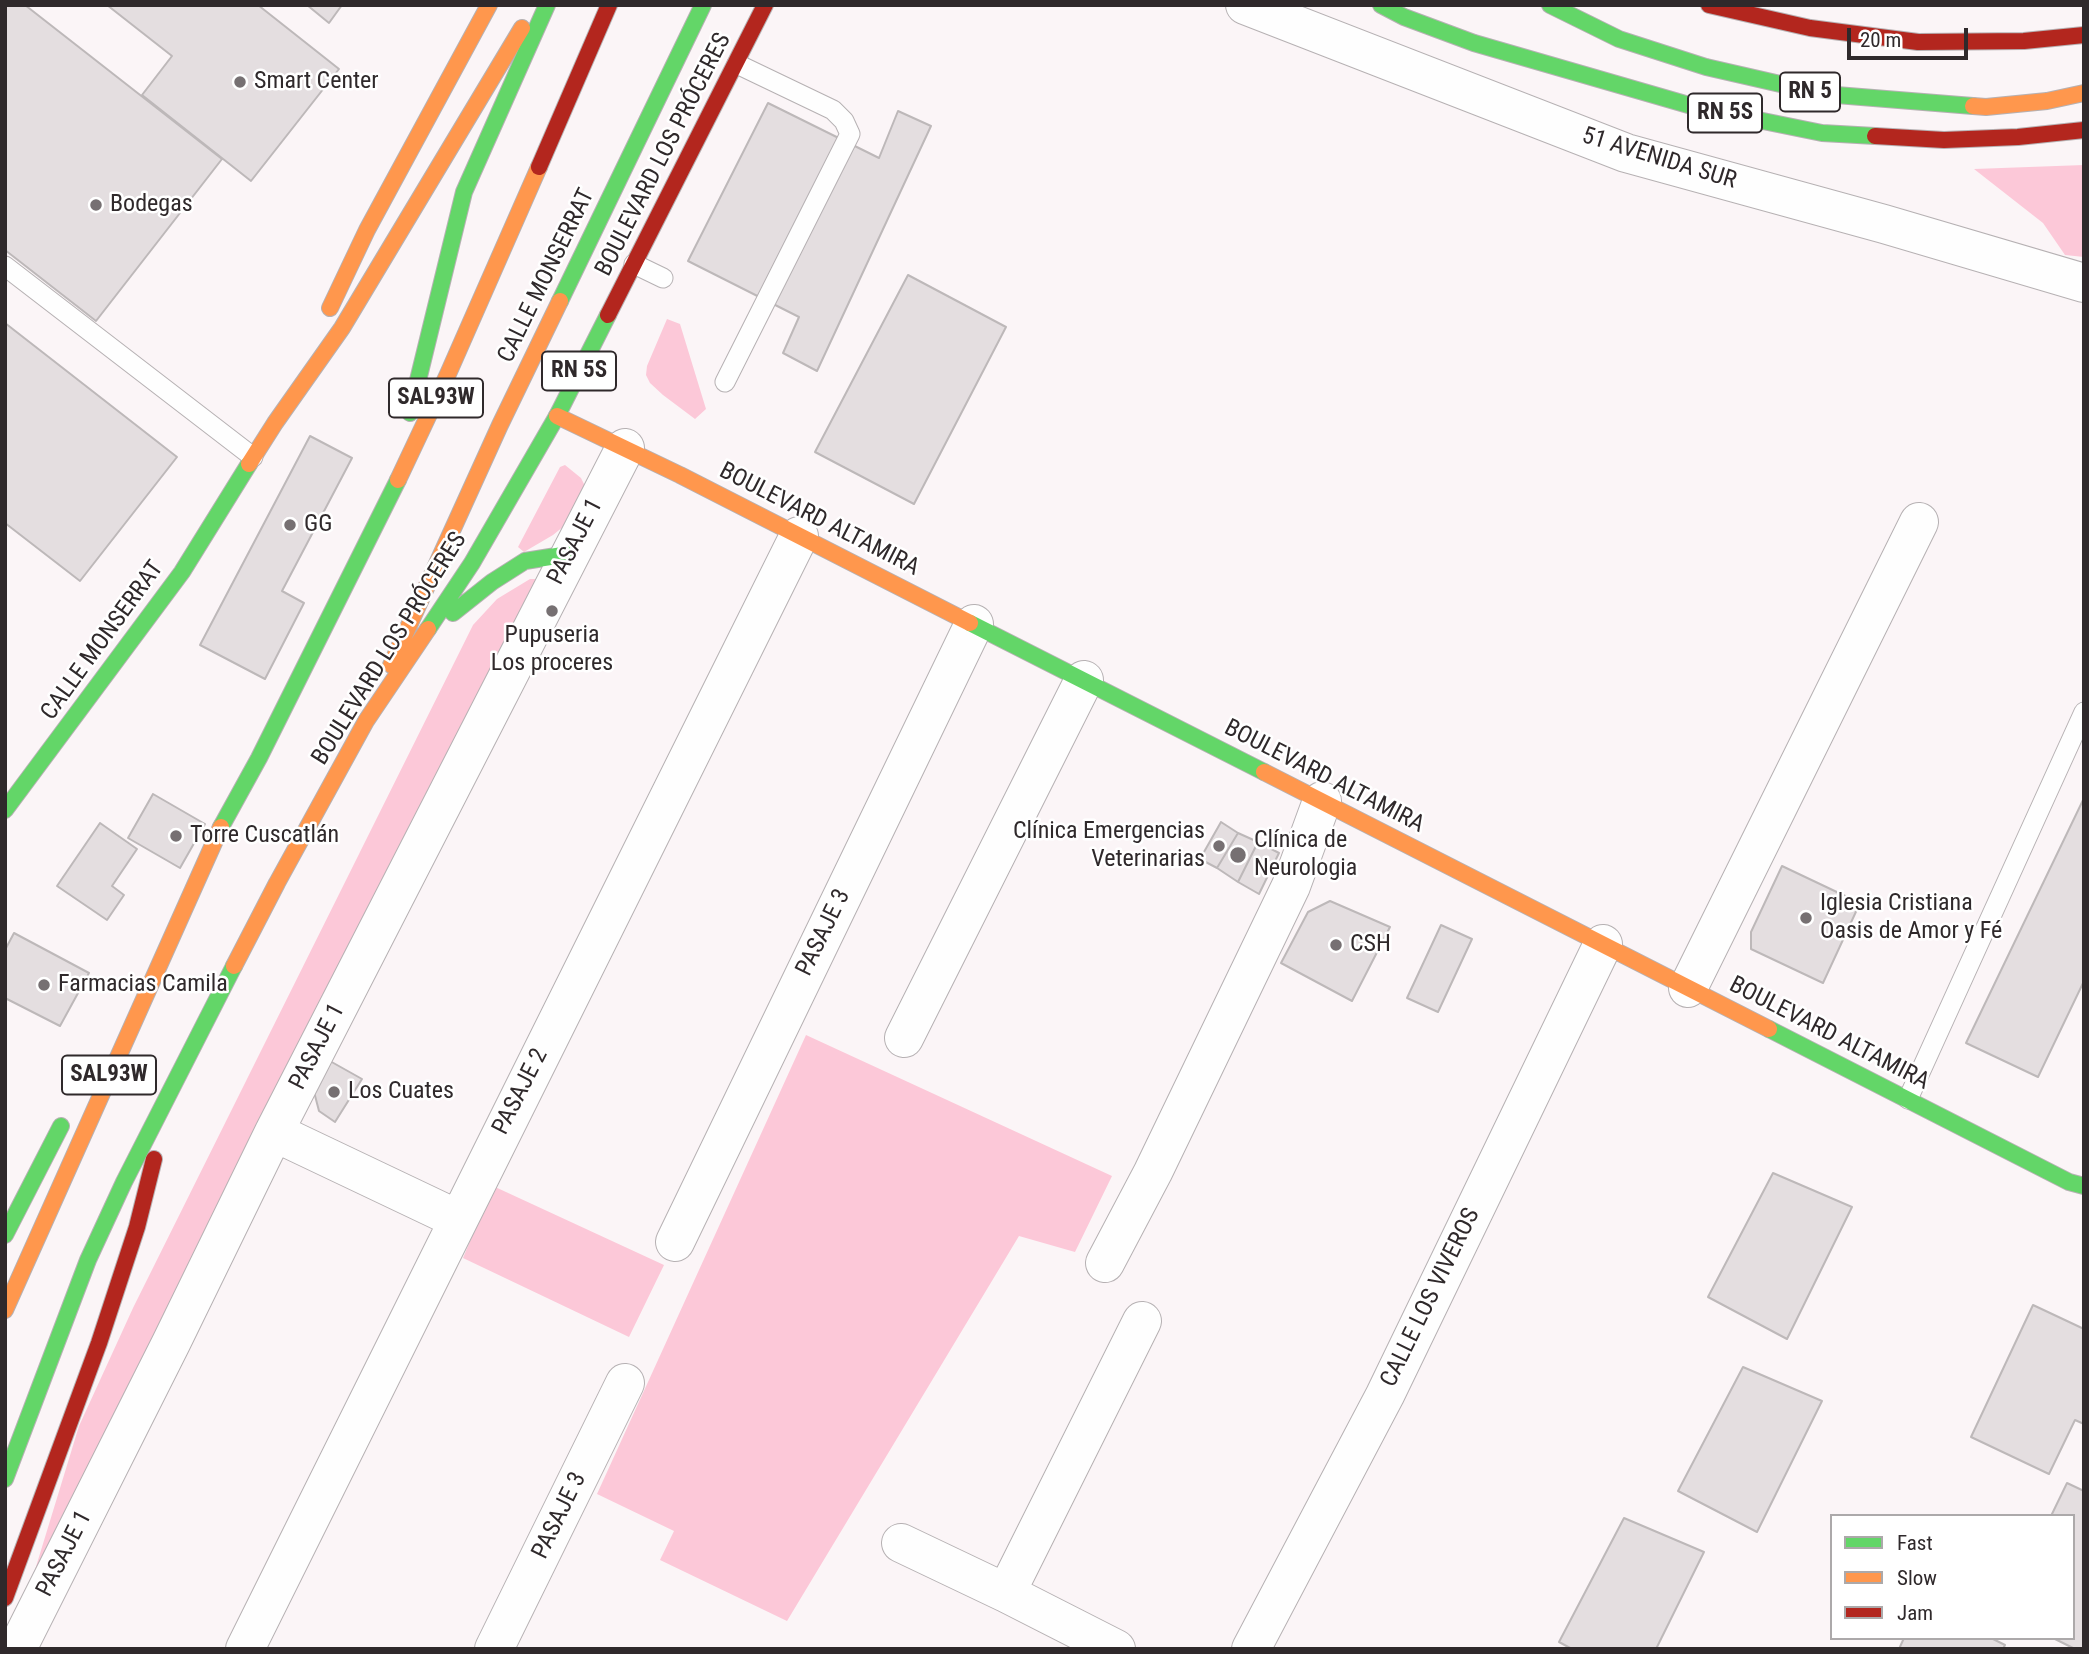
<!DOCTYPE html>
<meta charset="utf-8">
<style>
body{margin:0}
#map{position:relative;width:2089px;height:1654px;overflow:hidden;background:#fbf5f7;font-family:"Roboto Condensed",sans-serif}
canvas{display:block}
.frame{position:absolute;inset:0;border:7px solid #2f292b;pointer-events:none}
.legend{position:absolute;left:1830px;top:1514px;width:245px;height:126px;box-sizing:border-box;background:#fff;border:2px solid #aca9aa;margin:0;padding:9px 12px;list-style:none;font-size:21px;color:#2f292b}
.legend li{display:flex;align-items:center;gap:14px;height:35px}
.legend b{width:35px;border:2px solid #aca9aa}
.scale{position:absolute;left:1847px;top:28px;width:121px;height:32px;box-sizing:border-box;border:4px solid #2f292b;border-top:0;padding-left:9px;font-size:21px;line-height:24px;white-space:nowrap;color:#2f292b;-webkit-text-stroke:5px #fff;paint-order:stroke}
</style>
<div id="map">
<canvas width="2089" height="1654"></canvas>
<div class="frame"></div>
<ul class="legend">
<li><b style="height:9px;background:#63d668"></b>Fast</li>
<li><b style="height:9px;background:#ff974d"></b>Slow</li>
<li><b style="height:9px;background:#b3261e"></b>Jam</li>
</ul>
<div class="scale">20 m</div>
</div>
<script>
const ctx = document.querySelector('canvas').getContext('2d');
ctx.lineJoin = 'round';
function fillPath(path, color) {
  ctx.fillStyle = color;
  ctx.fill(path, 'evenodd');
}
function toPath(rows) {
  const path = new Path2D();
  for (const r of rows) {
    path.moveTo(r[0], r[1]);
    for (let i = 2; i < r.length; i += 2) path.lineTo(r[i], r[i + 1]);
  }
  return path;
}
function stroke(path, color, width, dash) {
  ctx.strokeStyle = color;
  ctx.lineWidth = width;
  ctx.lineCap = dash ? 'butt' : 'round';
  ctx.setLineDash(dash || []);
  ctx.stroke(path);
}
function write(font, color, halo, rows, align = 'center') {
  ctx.font = font + ' "Roboto Condensed",sans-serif';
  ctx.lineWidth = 5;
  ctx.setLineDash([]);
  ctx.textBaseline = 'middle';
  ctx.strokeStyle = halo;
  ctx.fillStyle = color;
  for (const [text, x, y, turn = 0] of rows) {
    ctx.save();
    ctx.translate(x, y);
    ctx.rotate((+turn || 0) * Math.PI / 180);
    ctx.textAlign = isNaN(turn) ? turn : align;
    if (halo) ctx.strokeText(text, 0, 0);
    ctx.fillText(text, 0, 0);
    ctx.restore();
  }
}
const green = toPath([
 [2084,165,2084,257,2065,255,2043,223,1974,169],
 [667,319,680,324,706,409,695,419,663,395,650,383,646,375,647,366],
 [565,465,581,478,586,488,569,522,553,535,524,552,518,547,560,467],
 [530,579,535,579,536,582,31,1583,79,1426,133,1308,473,625,497,599],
 [806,1035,1112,1176,1075,1252,1019,1236,787,1621,660,1560,674,1531,597,1494],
 [493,1186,664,1265,629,1337,463,1258]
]);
const building = toPath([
 [5,5,25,5,222,159,96,321,5,250,5,5],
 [107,5,258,5,339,69,251,181,142,95,172,56,107,5],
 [307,5,342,5,329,23,307,5],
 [768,103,879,158,898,111,931,126,817,371,783,353,799,317,688,261,768,103],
 [908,275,1006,327,914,504,815,452,908,275],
 [5,323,177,457,80,581,5,523,5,323],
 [310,436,352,458,282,591,304,603,265,679,200,645,310,436],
 [153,794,205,824,180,868,128,838,153,794],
 [2084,798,2084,981,2038,1077,1966,1043,2084,798],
 [1221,822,1238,833,1217,868,1200,859,1221,822],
 [100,823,137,849,112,886,124,895,107,920,57,886,100,823],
 [1238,833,1258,842,1238,882,1217,868,1238,833],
 [1258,842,1279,853,1259,894,1238,882,1258,842],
 [1782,866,1860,903,1823,983,1751,949,1751,932,1782,866],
 [1330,901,1390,927,1352,1001,1281,963,1308,912,1330,901],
 [1441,925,1472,939,1438,1012,1407,998,1441,925],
 [14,933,89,973,60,1026,5,998,5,950,14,933],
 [321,1056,362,1079,335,1122,319,1111,312,1084,321,1056],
 [1773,1173,1852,1207,1787,1339,1708,1297,1773,1173],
 [2033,1305,2084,1329,2084,1424,2075,1420,2049,1474,1971,1437,2033,1305],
 [1743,1367,1822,1401,1757,1532,1678,1491,1743,1367],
 [2067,1483,2084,1491,2084,1649,2075,1649,2053,1638,2073,1638,2073,1516,2051,1516,2067,1483],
 [1624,1518,1704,1552,1656,1649,1572,1649,1559,1642,1624,1518],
 [1904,1638,1991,1638,2005,1645,2003,1649,1899,1649,1904,1638]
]);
const lane = toPath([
 [634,264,663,278],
 [5,266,253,457],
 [725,382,850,134,844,121,833,110,737,64],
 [1908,1099,2084,712]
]);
const street = toPath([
 [1245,5,1626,153,1884,224,2084,283],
 [1688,988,1919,522],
 [904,1038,1084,680],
 [274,1132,457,1219],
 [675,1242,974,624],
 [1105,1263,1153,1172,1291,886,1322,801],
 [901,1543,1006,1593],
 [17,1649,171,1343,274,1132,625,448],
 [245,1649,799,536],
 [494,1649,625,1383],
 [1116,1649,1006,1593,1142,1321],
 [1251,1649,1385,1395,1603,944]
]);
const fast = toPath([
 [1381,5,1404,17,1474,43,1699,108,1822,133,1875,136],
 [1550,5,1619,39,1706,67,1824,94,1973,106],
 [560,301,703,5],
 [410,413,464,192,547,5],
 [453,613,492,582,525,561,569,554],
 [970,623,1264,772],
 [428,629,472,563,557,416,608,315],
 [5,810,182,572,249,464],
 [221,827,259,758,398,480],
 [1769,1029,2069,1182,2084,1186],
 [5,1235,61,1126],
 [5,1479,88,1260,124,1182,234,966]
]);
const slow = toPath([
 [1973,106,1986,107,2047,101,2084,93],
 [330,308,367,230,489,5],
 [557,416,680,475,970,623],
 [249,464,275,423,342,328,522,28],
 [398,480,448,374,539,167],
 [391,665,500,425,560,301],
 [1264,772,1769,1029],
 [234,966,277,883,366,721,428,629],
 [5,1310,221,827]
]);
const jam = toPath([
 [1709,5,1810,28,1918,42,2024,41,2084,35],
 [1875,136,1944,140,2018,137,2084,130],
 [539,167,609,5],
 [608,315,765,5],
 [5,1598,99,1343,137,1227,154,1159]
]);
const markers = [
 [240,82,7,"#767072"],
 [96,205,7,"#767072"],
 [290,525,7,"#767072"],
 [552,611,7,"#767072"],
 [176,836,7,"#767072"],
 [1219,846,7,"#767072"],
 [1238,855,9,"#767072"],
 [1806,918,7,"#767072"],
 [1336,945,7,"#767072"],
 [44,985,7,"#767072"],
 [334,1092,7,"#767072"]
];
const shields = [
 [1810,92,60],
 [1725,113,74],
 [579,371,74],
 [436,398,94],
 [109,1075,94]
];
const shieldNames = [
 ["RN 5",1810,92],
 ["RN 5S",1725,113],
 ["RN 5S",579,371],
 ["SAL93W",436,398],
 ["SAL93W",109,1075]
];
const poiNames = [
 ["Smart Center",254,82],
 ["Bodegas",110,205],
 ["GG",304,525],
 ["Pupuseria",552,636,"center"],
 ["Los proceres",552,664,"center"],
 ["Clínica Emergencias",1205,832,"right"],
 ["Veterinarias",1205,860,"right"],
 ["Torre Cuscatlán",190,836],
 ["Clínica de",1254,841],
 ["Neurologia",1254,869],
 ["Iglesia Cristiana",1820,904],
 ["Oasis de Amor y Fé",1820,932],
 ["CSH",1350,945],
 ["Farmacias Camila",58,985],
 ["Los Cuates",348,1092]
];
const streetNames = [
 ["BOULEVARD LOS PRÓCERES",664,155,-63],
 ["51 AVENIDA SUR",1659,159,17],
 ["CALLE MONSERRAT",547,276,-64],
 ["BOULEVARD ALTAMIRA",819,520,27],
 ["PASAJE 1",576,542,-63],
 ["CALLE MONSERRAT",103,641,-54],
 ["BOULEVARD LOS PRÓCERES",390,649,-58],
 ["BOULEVARD ALTAMIRA",1324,777,27],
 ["PASAJE 3",824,933,-64],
 ["BOULEVARD ALTAMIRA",1829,1034,27],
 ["PASAJE 1",318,1047,-63],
 ["PASAJE 2",521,1092,-63],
 ["CALLE LOS VIVEROS",1431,1298,-64],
 ["PASAJE 3",560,1516,-64],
 ["PASAJE 1",65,1554,-63]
];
fillPath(green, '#fcc8d8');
fillPath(building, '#e4dee0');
stroke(building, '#bdb8b9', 2);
stroke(lane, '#b6b1b3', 21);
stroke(street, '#b6b1b3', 40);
stroke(fast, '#b6b1b3', 18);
stroke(slow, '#b6b1b3', 18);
stroke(jam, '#b6b1b3', 18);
stroke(lane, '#fefefe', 19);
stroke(street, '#fefefe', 38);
stroke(fast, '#63d668', 16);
stroke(slow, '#ff974d', 16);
stroke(jam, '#b3261e', 16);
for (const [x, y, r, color] of markers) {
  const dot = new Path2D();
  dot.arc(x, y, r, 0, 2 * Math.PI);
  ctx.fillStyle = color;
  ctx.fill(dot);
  stroke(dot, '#fff', 2.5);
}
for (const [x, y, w] of shields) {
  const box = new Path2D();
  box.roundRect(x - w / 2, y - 19.5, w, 39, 5);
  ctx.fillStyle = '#fff';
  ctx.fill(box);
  stroke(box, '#2f292b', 2);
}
write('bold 23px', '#2f292b', null, shieldNames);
write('24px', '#2f292b', '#fff', poiNames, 'left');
write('24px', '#2f292b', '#fff', streetNames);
</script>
